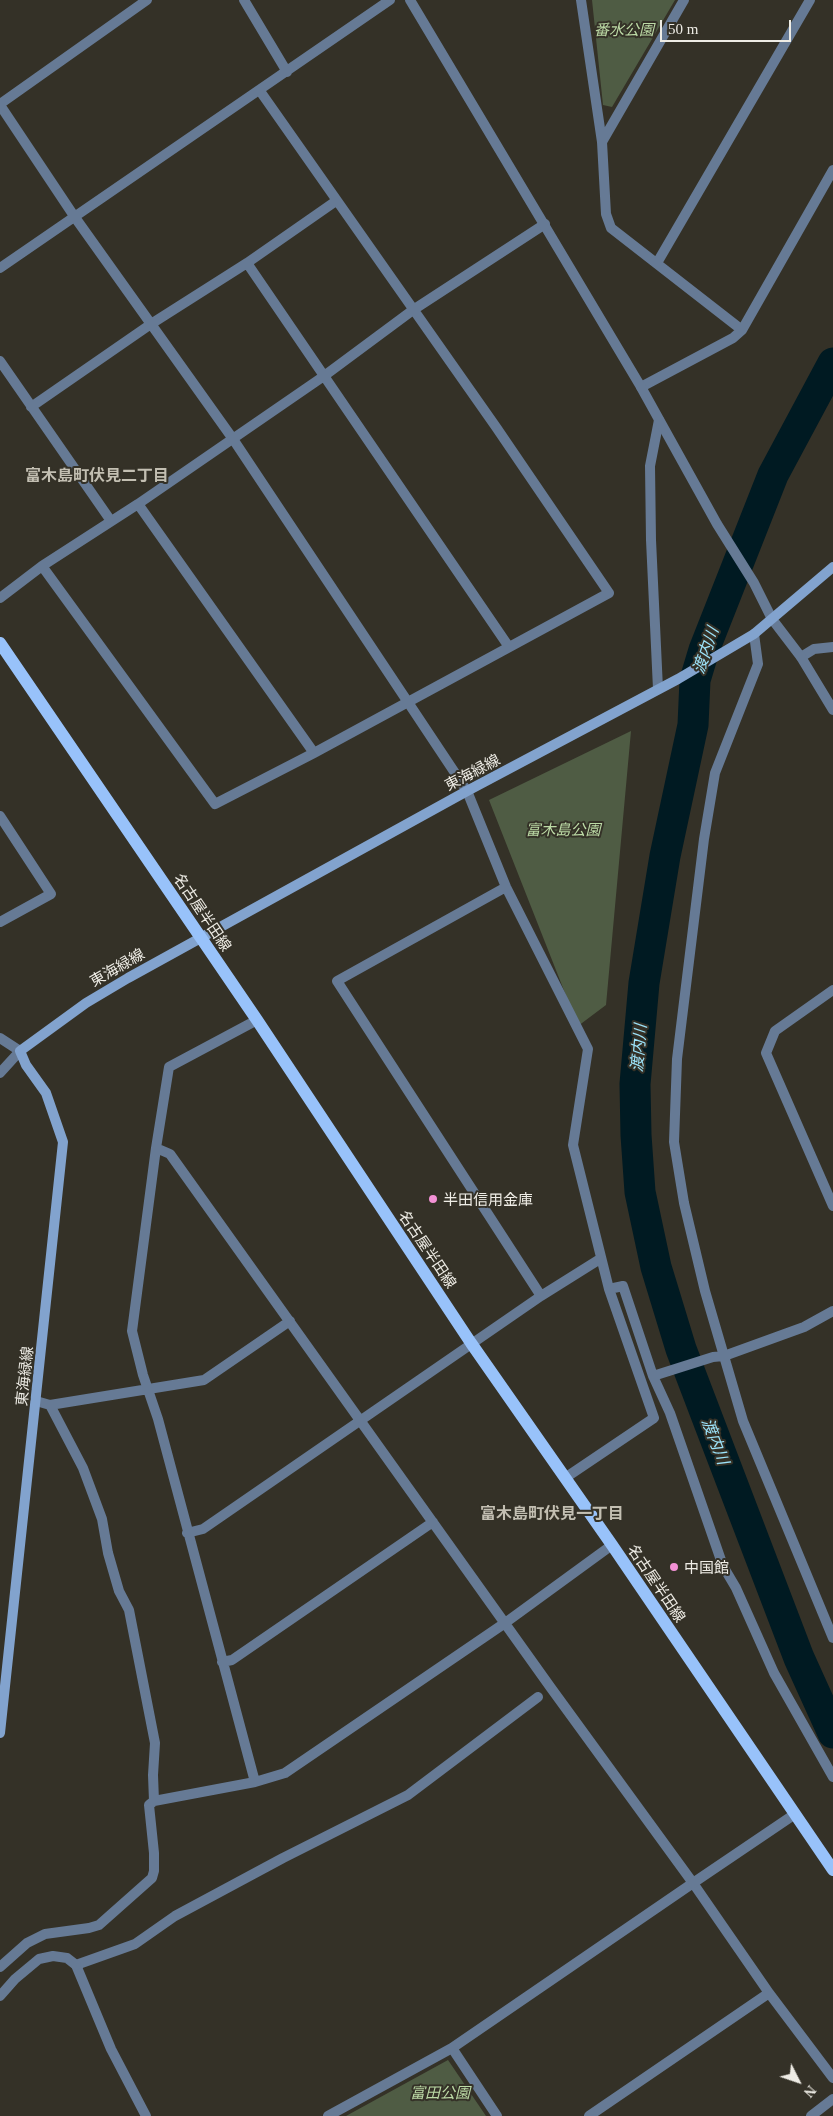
<!DOCTYPE html>
<meta charset="utf-8">
<style>
body{margin:0}
#map{position:relative;width:833px;height:2116px;overflow:hidden;background:#343127;font-family:Georgia,serif}
canvas{display:block}
.north{position:absolute;left:773px;top:2056px;width:50px;height:50px;-webkit-text-stroke:4px #343127;paint-order:stroke;rotate:131deg;font-size:14px;font-weight:700;line-height:20px;text-align:center;color:#eeece5}
.north::after{content:'';display:block;margin:auto;width:18px;height:22px;background:#eeece5;clip-path:polygon(50% 0,100% 100%,50% 72%,0 100%)}
.scale{position:absolute;left:660px;top:20px;width:131px;height:22px;box-sizing:border-box;border:2px solid #eeece5;border-top:0;padding-left:6px;font-size:15px;line-height:18px;white-space:nowrap;color:#eeece5;-webkit-text-stroke:4px #343127;paint-order:stroke}
</style>
<div id="map">
<canvas width="833" height="2116"></canvas>
<div class="north">N</div>
<div class="scale">50 m</div>
</div>
<script>
const ctx = document.querySelector('canvas').getContext('2d');
ctx.lineJoin = 'round';
function fillPath(path, color) {
  ctx.fillStyle = color;
  ctx.fill(path, 'evenodd');
}
function toPath(rows) {
  const path = new Path2D();
  for (const r of rows) {
    path.moveTo(r[0], r[1]);
    for (let i = 2; i < r.length; i += 2) path.lineTo(r[i], r[i + 1]);
  }
  return path;
}
function stroke(path, color, width, dash) {
  ctx.strokeStyle = color;
  ctx.lineWidth = width;
  ctx.lineCap = dash ? 'butt' : 'round';
  ctx.setLineDash(dash || []);
  ctx.stroke(path);
}
function write(font, color, halo, rows, align = 'center') {
  ctx.font = font + ' Georgia,"Noto Sans JP",serif';
  ctx.lineWidth = 4;
  ctx.setLineDash([]);
  ctx.textBaseline = 'middle';
  ctx.strokeStyle = halo;
  ctx.fillStyle = color;
  for (const [text, x, y, turn = 0] of rows) {
    ctx.save();
    ctx.translate(x, y);
    ctx.rotate((+turn || 0) * Math.PI / 180);
    ctx.textAlign = isNaN(turn) ? turn : align;
    if (halo) ctx.strokeText(text, 0, 0);
    ctx.fillText(text, 0, 0);
    ctx.restore();
  }
}
const green = toPath([
 [592,0,675,0,612,107,603,105],
 [631,731,606,1005,578,1026,489,800],
 [448,2060,486,2116,346,2116]
]);
const river = toPath([
 [833,363,773,475,704,650,695,680,693,725,665,856,644,983,635,1084,636,1135,640,1192,656,1267,681,1349,718,1446,799,1658,833,1733]
]);
const minor = toPath([
 [244,0,287,72],
 [581,0,602,142,606,214,611,228,742,330],
 [0,104,147,0],
 [0,105,74,216,233,439,467,791,506,887,588,1049,573,1145,609,1289,654,1418,565,1478],
 [602,142,684,0],
 [247,263,509,647],
 [657,263,810,0],
 [0,268,390,0],
 [0,361,111,521],
 [641,387,733,338,742,330,833,170],
 [31,407,151,324,247,263,336,201],
 [138,504,314,753],
 [42,566,215,804,314,753,609,593,496,427,260,91],
 [0,598,42,566,138,504,324,376,413,310,545,224],
 [754,634,758,664,715,773,704,839,677,1059,674,1142,684,1203,705,1291,743,1421,833,1638],
 [801,657,814,649,833,647],
 [658,689,651,540,650,466,659,420],
 [0,816,51,894,0,922],
 [506,887,337,981,541,1296],
 [833,990,775,1031,766,1053,833,1206],
 [0,1038,20,1051],
 [156,1148,170,1154,551,1688,693,1883,769,1993,833,2078],
 [609,1289,623,1286,653,1376,670,1413,723,1566,736,1588,774,1673,833,1777],
 [653,1376,713,1357,724,1356,804,1327,833,1311],
 [36,1401,50,1405,204,1380,290,1321],
 [187,1533,203,1529,541,1296,600,1259],
 [222,1662,232,1660,433,1522],
 [255,1782,158,1419,143,1375,132,1331,156,1148,169,1067,257,1020],
 [154,1801,255,1782,285,1773,505,1623,612,1545],
 [0,1967,27,1943,45,1934,89,1928,99,1925,152,1878,154,1871,154,1853,149,1805,154,1801,153,1775,155,1743,129,1610,119,1591,108,1553,102,1519,83,1468,50,1405],
 [452,2048,497,2116],
 [146,2116,111,2049,76,1965,135,1944,175,1916,283,1858,408,1795,538,1697],
 [328,2116,452,2048,693,1883],
 [589,2116,769,1993],
 [811,2116,833,2099]
]);
const tertiary = toPath([
 [410,0,641,387,717,524,754,583,772,619,801,657,833,710],
 [0,1073,20,1051],
 [693,1883,795,1814],
 [0,1996,15,1979,39,1959,53,1956,67,1958,76,1965]
]);
const secondary = toPath([
 [0,1733,63,1142,46,1093,26,1065,20,1051,86,1003,128,978,467,791,678,679,754,634,833,567]
]);
const primary = toPath([
 [0,643,257,1020,471,1343,612,1545,833,1870]
]);
const markers = [
 [433,1199,5,"#f391d5"],
 [674,1567,5,"#f391d5"]
];
const parkNames = [
 ["番水公園",624,29],
 ["富木島公園",563,829],
 ["富田公園",440,2092]
];
const streetNames = [
 ["東海緑線",472,772,-28],
 ["名古屋半田線",203,912,56],
 ["東海緑線",117,967,-30],
 ["名古屋半田線",428,1249,56],
 ["東海緑線",24,1376,-84],
 ["名古屋半田線",657,1583,56]
];
const poiNames = [
 ["半田信用金庫",443,1199],
 ["中国館",684,1567]
];
const neighbourhoodNames = [
 ["富木島町伏見二丁目",97,475],
 ["富木島町伏見一丁目",552,1513]
];
const waterNames = [
 ["渡内川",705,650,-71],
 ["渡内川",638,1048,-85],
 ["渡内川",716,1441,69]
];
fillPath(green, '#4f5c44');
stroke(river, '#001a22', 31);
stroke(minor, '#667a95', 10);
stroke(tertiary, '#667a95', 10);
stroke(secondary, '#82a3ce', 10);
stroke(primary, '#98c2fa', 12);
for (const [x, y, r, color] of markers) {
  const dot = new Path2D();
  dot.arc(x, y, r, 0, 2 * Math.PI);
  ctx.fillStyle = color;
  ctx.fill(dot);
  stroke(dot, '#343127', 2);
}
write('italic 15px', '#bcdaa6', '#343127', parkNames);
write('15px', '#eeece5', '#343127', streetNames);
write('15px', '#eeece5', '#343127', poiNames, 'left');
write('bold 16px', '#c3bfb2', '#343127', neighbourhoodNames);
write('italic 16px', '#9ce3fa', '#343127', waterNames);
</script>
